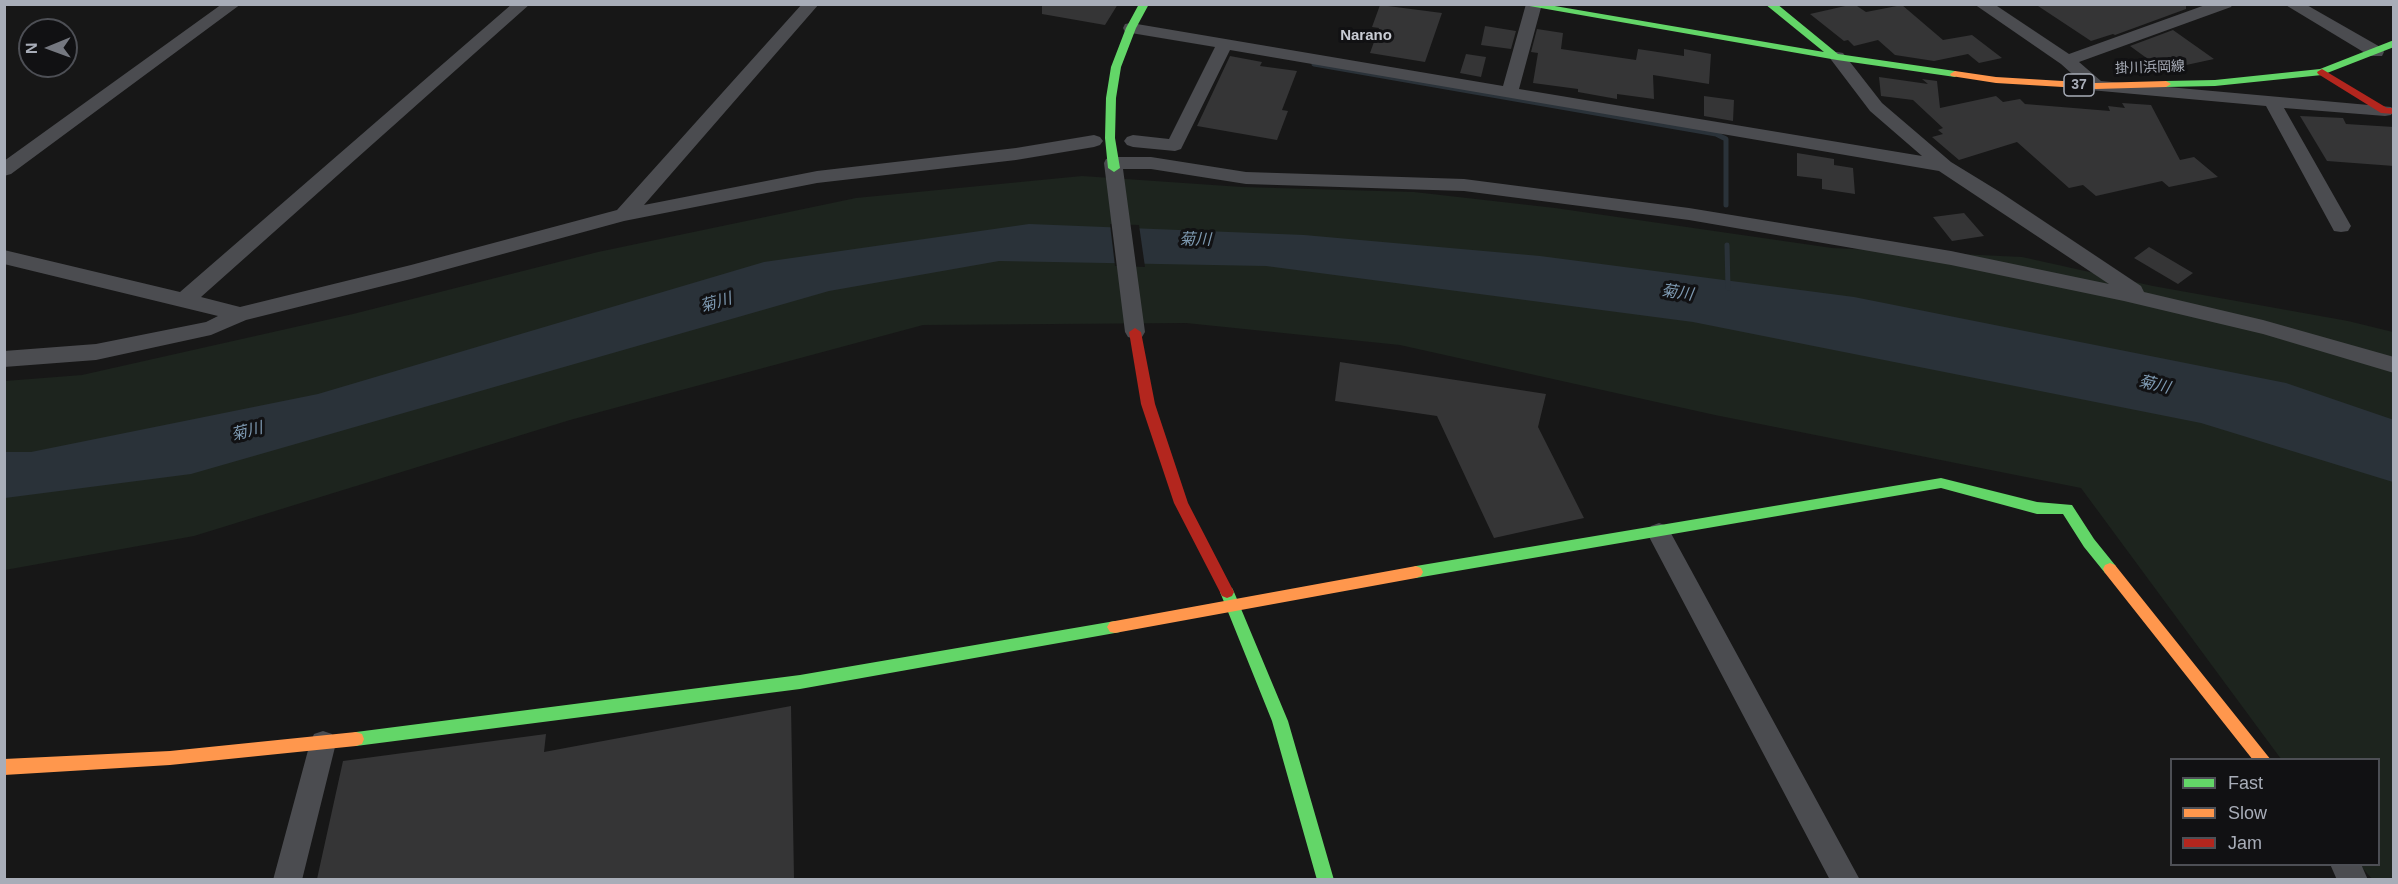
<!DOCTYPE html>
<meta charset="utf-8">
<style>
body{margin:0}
#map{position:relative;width:2398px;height:884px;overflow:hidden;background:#171717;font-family:Arial,sans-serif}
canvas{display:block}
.frame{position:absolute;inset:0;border:6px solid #a8adb8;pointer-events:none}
.legend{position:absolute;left:2170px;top:758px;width:210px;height:108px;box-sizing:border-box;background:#111113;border:2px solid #4d4f55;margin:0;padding:8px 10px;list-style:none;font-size:18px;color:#a8adb8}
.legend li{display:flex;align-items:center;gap:12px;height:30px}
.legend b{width:30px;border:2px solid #4d4f55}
.north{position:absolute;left:18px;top:18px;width:60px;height:60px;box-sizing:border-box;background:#111113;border:2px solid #4d4f55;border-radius:50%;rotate:269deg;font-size:16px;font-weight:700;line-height:24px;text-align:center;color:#a8adb8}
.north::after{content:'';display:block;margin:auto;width:21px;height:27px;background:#757880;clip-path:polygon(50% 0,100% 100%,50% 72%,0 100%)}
</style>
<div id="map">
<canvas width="2398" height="884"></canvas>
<div class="frame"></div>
<ul class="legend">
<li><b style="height:8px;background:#63d668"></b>Fast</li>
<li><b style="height:8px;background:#ff974d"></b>Slow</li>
<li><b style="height:8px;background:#b3261e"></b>Jam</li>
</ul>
<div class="north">N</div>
</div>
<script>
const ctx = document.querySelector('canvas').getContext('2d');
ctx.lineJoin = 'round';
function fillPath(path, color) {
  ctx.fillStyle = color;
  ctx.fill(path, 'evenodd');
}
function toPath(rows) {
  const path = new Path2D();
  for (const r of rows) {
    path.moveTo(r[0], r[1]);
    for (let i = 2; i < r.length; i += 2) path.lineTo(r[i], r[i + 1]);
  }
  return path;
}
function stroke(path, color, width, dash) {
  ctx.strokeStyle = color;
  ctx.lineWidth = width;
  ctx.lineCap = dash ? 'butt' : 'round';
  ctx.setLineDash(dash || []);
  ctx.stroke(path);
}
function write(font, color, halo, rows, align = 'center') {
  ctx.font = font + ' Arial,"Noto Sans JP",sans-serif';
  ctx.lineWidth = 6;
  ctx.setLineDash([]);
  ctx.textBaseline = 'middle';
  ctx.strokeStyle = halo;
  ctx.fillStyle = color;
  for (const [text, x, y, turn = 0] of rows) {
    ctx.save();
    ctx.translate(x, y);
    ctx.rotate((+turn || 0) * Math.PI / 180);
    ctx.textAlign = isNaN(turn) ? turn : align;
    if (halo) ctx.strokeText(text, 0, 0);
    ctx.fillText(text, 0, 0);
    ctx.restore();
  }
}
const green = toPath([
 [1082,176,1242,187,1414,192,1555,208,1832,248,2022,257,2153,286,2348,321,2393,332,2393,879,2372,879,2360,865,2378,864,2378,760,2281,759,2081,488,1715,415,1400,345,1186,323,923,325,570,420,194,536,5,570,5,381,82,375,353,314,598,252,856,198]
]);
const water = toPath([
 [1029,224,1304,235,1540,256,1854,297,2286,383,2394,420,2393,482,2201,423,1693,322,1266,266,999,261,829,291,191,474,5,498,4,452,31,452,318,394,764,262]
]);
const pier = toPath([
 [1110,224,1139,225,1145,267,1115,266]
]);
const stream = toPath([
 [1314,64,1716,134,1726,139,1726,205],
 [1727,245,1728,288]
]);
const building = toPath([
 [1042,4,1118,4,1105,25,1042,14],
 [1854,4,1866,12,1902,5,1943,40,1972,35,2002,58,1979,63,1968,54,1934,61,1895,55,1878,40,1854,46,1848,40,1844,41,1810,14],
 [2035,4,2186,4,2186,9,2115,35,2113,34,2091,41],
 [1380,5,1442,13,1425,62,1370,53,1379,28,1372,27],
 [1485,26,1516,31,1511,49,1481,45],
 [1537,29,1563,33,1561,49,1636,60,1638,49,1684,56,1684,49,1711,54,1709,84,1653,75,1654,99,1617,94,1617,99,1578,92,1578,89,1533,83,1538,53,1531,52],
 [2173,30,2214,59,2163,70,2130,46],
 [1466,54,1486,57,1481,77,1460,73],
 [1230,56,1262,62,1260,66,1297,71,1282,110,1288,111,1277,140,1197,126],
 [1879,77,1928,84,1922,79,1937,81,1940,108,1996,96,2003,102,2020,99,2025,104,2110,111,2108,106,2125,108,2122,103,2151,105,2180,160,2194,157,2218,177,2169,187,2162,181,2096,196,2083,185,2069,188,2017,142,1959,160,1932,137,1943,134,1938,130,1943,128,1913,100,1881,96],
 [1704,96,1734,100,1733,121,1704,116],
 [2300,116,2343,118,2346,124,2394,127,2394,166,2327,161],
 [1797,153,1834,159,1834,165,1853,168,1855,194,1822,189,1822,179,1797,176],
 [1964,213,1984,236,1952,241,1933,217],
 [2149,247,2193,273,2178,284,2134,258],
 [1340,362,1546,394,1538,427,1584,518,1494,538,1437,416,1335,401],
 [791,706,794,879,317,879,343,761,546,734,544,752]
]);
const street = toPath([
 [222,4,241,4,11,174,4,176,4,161,222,4],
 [512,4,530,4,201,297,240,307,411,265,617,210,802,4,819,4,644,205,817,171,1016,148,1094,135,1100,137,1103,141,1100,145,1094,147,1016,160,817,183,624,221,411,279,246,320,211,335,96,360,4,367,4,351,96,344,206,322,218,316,4,264,4,250,180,292,512,4],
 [1526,4,1542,4,1519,89,1922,156,1870,111,1829,57,1831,53,1837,52,1843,53,1882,103,1951,162,2000,192,2141,286,2144,292,2263,320,2394,357,2394,373,2263,334,2124,301,1951,265,1689,220,1464,191,1246,184,1151,169,1123,169,1145,332,1142,337,1135,339,1128,337,1125,332,1104,163,1106,159,1113,157,1151,157,1246,172,1464,179,1689,208,1951,251,2109,284,1939,171,1230,50,1181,149,1175,151,1133,147,1127,145,1124,141,1127,137,1133,135,1169,139,1215,47,1125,32,1123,28,1125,24,1131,23,1503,86,1526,4],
 [1974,4,1994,4,2069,54,2208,4,2233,4,2231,7,2079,62,2101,81,2391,107,2394,110,2391,115,2385,116,2284,108,2351,226,2348,231,2341,232,2334,231,2266,106,2090,90,2061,64,1974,4],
 [2284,4,2305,4,2382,48,2384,52,2382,56,2370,56,2284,4],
 [1659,523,1667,526,1860,880,1830,880,1647,533,1651,526,1659,523],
 [323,731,332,734,336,743,302,880,273,880,310,743,314,734,323,731],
 [2330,864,2361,864,2368,880,2337,880,2330,864]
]);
const fast = toPath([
 [1139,4,1149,4,1136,28,1121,67,1116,98,1115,138,1120,168,1114,172,1108,168,1105,138,1106,98,1111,67,1126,28,1139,4],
 [1518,4,1543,4,1824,52,1765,4,1777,4,1838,54,1955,71,1960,74,1955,77,1837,60,1518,4],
 [2394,40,2394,47,2322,75,2215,86,2166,87,2161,84,2166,81,2215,80,2320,69,2394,40],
 [1941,478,2037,502,2072,505,2094,539,2115,565,2117,569,2115,573,2110,575,2105,573,2084,547,2063,514,2037,514,1941,488,1416,578,1411,576,1409,572,1411,568,1416,566,1941,478],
 [1227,586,1232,588,1234,592,1288,721,1334,880,1317,880,1272,721,1220,592,1222,588,1227,586],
 [1115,621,1120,622,1123,627,1120,632,1115,633,800,689,356,746,350,744,348,739,350,734,356,732,800,675,1115,621]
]);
const slow = toPath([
 [1955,71,1996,77,2096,83,2166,81,2171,84,2166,87,2096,89,1996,83,1951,76,1950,74,1955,71],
 [2110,563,2115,565,2271,760,2253,760,2105,573,2103,569,2105,565,2110,563],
 [1416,566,1421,568,1423,572,1421,576,1416,578,1115,633,1110,632,1107,627,1110,622,1115,621,1416,566],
 [356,732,362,734,364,739,362,744,356,746,170,765,4,775,4,759,170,751,356,732]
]);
const jam = toPath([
 [2322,69,2387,108,2394,108,2394,114,2381,113,2318,74,2317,72,2322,69],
 [1135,328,1141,332,1155,404,1188,503,1234,592,1232,596,1227,598,1222,596,1174,503,1141,404,1129,332,1135,328]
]);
const farStreetnames = [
 ["掛川浜岡線",2150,68,-2]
];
const shields = [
 [2079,85,30]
];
const shieldNames = [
 ["37",2079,85]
];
const farQuarternames = [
 ["Narano",1366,36]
];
const waterNames = [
 ["菊川",1195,240,1],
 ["菊川",1677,293,8],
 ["菊川",716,303,-16],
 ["菊川",2154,385,14],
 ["菊川",247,432,-14]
];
fillPath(green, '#1d241e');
fillPath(water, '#2a3239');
fillPath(pier, '#171717');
stroke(stream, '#2a3239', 5);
fillPath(building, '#353536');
fillPath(street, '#4b4c50');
fillPath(fast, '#63d668');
fillPath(slow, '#ff974d');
fillPath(jam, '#b3261e');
write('14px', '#a8adb8', '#111113', farStreetnames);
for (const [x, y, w] of shields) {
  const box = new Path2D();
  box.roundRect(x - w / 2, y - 11, w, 22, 4.5);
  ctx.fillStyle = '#111113';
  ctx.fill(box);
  stroke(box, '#a8adb8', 1.5);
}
write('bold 14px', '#a8adb8', null, shieldNames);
write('bold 15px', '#c9ccd4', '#111113', farQuarternames);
write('italic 16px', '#7f9bb3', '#111113', waterNames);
</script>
